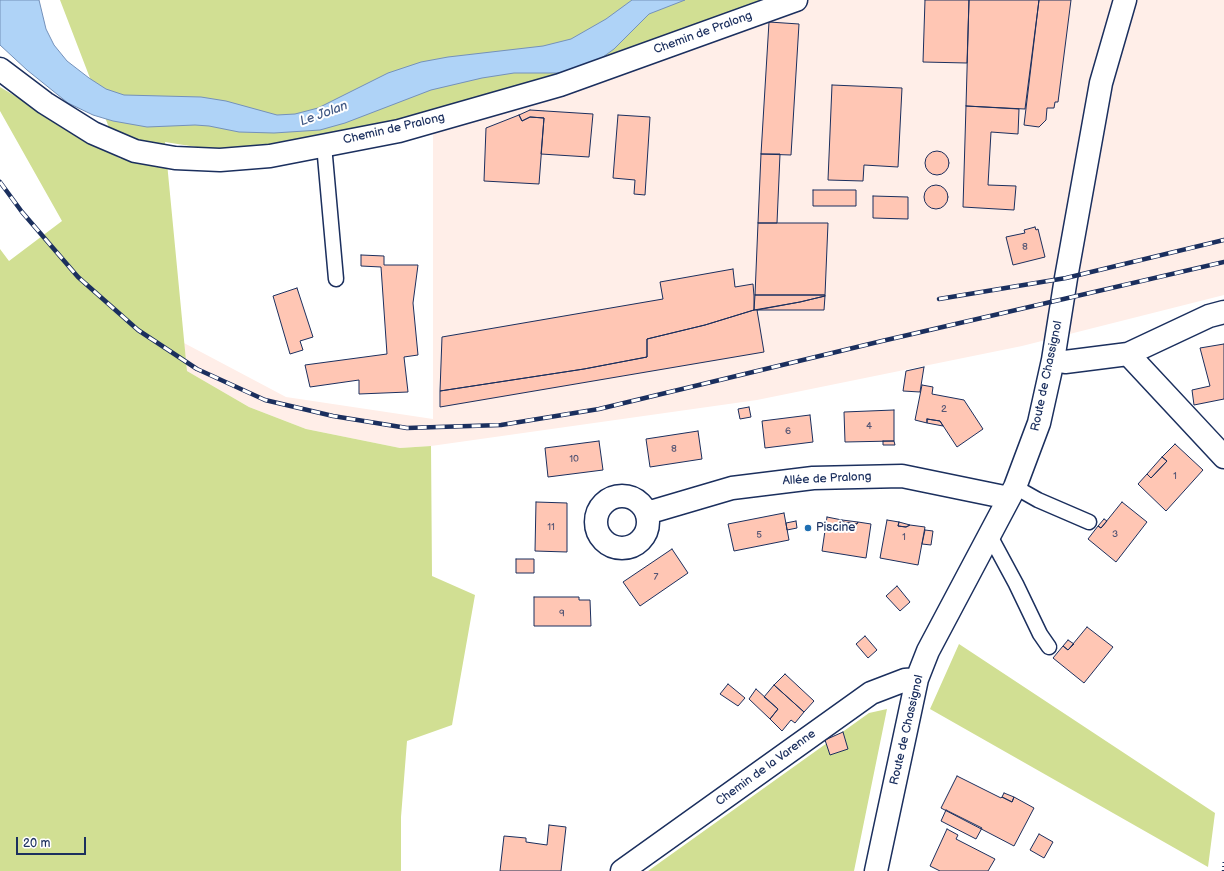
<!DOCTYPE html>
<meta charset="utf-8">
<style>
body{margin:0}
#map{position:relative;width:1224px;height:871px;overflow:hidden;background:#fff;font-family:"Balsamiq Sans",sans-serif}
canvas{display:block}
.scale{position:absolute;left:16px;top:837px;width:70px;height:18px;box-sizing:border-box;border:2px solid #1b2f5e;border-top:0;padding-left:5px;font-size:12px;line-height:14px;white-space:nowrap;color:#1b2f5e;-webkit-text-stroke:3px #fff;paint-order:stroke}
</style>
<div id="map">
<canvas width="1224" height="871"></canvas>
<div class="scale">20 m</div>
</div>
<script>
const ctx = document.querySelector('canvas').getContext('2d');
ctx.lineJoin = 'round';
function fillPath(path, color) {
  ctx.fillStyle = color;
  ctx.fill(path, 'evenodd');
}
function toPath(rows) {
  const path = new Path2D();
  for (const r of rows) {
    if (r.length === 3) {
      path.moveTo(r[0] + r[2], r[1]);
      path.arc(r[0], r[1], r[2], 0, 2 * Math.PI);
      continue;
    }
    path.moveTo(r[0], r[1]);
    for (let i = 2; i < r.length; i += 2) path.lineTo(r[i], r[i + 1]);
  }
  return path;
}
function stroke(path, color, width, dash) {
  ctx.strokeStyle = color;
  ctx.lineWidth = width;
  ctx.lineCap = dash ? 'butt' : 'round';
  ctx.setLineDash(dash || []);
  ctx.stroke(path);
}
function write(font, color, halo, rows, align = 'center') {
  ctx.font = font + ' "Balsamiq Sans",sans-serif';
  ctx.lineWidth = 4;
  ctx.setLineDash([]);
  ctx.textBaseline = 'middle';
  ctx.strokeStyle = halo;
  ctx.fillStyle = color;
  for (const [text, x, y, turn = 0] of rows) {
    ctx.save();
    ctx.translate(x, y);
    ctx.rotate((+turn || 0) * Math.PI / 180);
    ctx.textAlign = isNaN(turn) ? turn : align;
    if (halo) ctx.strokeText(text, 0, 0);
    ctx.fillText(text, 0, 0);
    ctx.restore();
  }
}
const built = toPath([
 [770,0,1224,0,1224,295,1022,346,757,400,431,446,400,448,306,429,249,407,187,371,184,343,286,397,433,419,433,113]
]);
const green = toPath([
 [60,0,770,0,551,79,364,130,228,152,165,142,187,371,249,407,306,429,400,448,431,446,432,576,475,595,452,725,407,741,401,817,401,871,0,871,0,249,9,261,62,221,0,111,0,87,121,159],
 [959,644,1215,813,1208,867,930,709],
 [887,709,854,871,648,871,869,713]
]);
const water = toPath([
 [0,0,39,0,46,29,54,45,67,61,89,78,106,89,124,95,201,97,226,101,277,115,295,114,318,108,388,73,421,62,448,57,543,46,571,39,606,19,632,0,685,0,649,14,614,49,596,62,570,73,514,73,482,78,431,90,345,123,320,130,274,133,239,132,209,126,195,125,147,127,113,121,93,115,68,103,27,70,0,45,0,0]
]);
const building = toPath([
 [925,0,969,0,967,63,923,62,925,0],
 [969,0,1039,0,1025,109,966,106,969,0],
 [1039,0,1071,0,1058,102,1055,102,1054,108,1047,108,1046,120,1039,127,1024,125,1039,0],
 [769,22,799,24,791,155,761,154,769,22],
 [832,85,902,88,898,167,864,165,863,181,828,180,832,85],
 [966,106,1019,109,1018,134,991,132,988,185,1016,186,1014,210,963,207,966,106],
 [530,110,593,114,589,157,541,154,544,118,530,117,522,121,519,115,530,110],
 [519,115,522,121,530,117,544,118,539,184,484,181,486,128,519,115],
 [618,115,650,117,645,195,634,194,635,180,613,178,618,115],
 [937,163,12],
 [761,154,780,154,777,223,758,223,761,154],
 [936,197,12],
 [813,190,856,190,856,206,813,206,813,190],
 [873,196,908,197,908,219,873,218,873,196],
 [758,223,828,223,825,295,755,295,758,223],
 [1035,227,1036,230,1038,229,1045,257,1013,265,1006,237,1025,233,1024,230,1035,227],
 [361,255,384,256,384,265,418,265,413,303,418,355,404,357,408,392,359,394,359,380,310,387,305,365,387,354,381,267,361,266,361,255],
 [733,269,735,287,753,284,754,296,754,310,705,325,647,339,647,357,584,369,440,391,442,337,663,299,660,282,733,269],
 [297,288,313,337,300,341,303,350,290,354,273,296,297,288],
 [755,295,825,295,825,296,800,302,754,310,755,295],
 [825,296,824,310,757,310,800,302,825,296],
 [754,310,757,310,764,352,440,407,440,391,584,369,647,357,647,339,705,325,754,310],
 [1224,344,1224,399,1194,405,1192,390,1210,386,1200,348,1224,344],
 [924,367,920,392,903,391,906,371,924,367],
 [922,385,933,387,932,394,964,400,983,429,957,447,940,421,927,419,927,423,915,420,922,385],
 [749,407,751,417,740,419,738,409,749,407],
 [894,410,894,441,845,442,844,412,894,410],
 [810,415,813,442,765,448,762,421,810,415],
 [927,419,940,421,943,426,927,423,927,419],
 [698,431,702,459,650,467,646,439,698,431],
 [599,441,603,470,548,477,545,448,599,441],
 [883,441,894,441,895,445,883,445,883,441],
 [1175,444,1203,470,1166,511,1138,484,1147,474,1151,478,1167,461,1162,457,1175,444],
 [1162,457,1167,461,1151,478,1147,474,1162,457],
 [536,502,567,503,567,552,535,551,536,502],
 [1122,502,1147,522,1116,562,1088,539,1098,526,1101,528,1122,502],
 [784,513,789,540,734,551,728,524,784,513],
 [827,517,842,520,842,522,857,524,858,522,871,524,866,558,822,551,827,517],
 [1104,519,1107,521,1101,528,1098,526,1104,519],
 [842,520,858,522,857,524,842,522,842,520],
 [887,520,899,522,898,526,906,527,910,525,925,527,918,565,880,558,887,520],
 [796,521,797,528,787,530,786,523,796,521],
 [899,522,910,525,906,527,898,526,899,522],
 [925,530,933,531,931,545,922,544,925,530],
 [672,549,688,573,640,606,623,582,672,549],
 [516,559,534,559,534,573,516,573,516,559],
 [897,586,910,602,900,611,886,596,897,586],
 [534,597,579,597,579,600,590,600,591,626,534,626,534,597],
 [1087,627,1113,647,1084,683,1053,658,1063,646,1068,650,1087,627],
 [865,636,877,650,868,658,856,644,865,636],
 [1068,640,1074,644,1068,650,1063,646,1068,640],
 [785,674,814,701,804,712,774,685,785,674],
 [728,684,745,698,738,706,720,694,728,684],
 [774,685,804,712,795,723,791,720,782,731,770,719,778,709,764,697,774,685],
 [756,689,778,709,770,719,749,699,756,689],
 [843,732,848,749,830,755,825,740,843,732],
 [957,776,1001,798,1002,797,1012,802,1014,797,1034,808,1014,846,941,808,957,776],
 [1004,793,1014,797,1012,802,1002,797,1004,793],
 [946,810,982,828,976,839,941,821,946,810],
 [549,825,566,827,561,871,500,871,504,836,526,838,526,842,547,845,549,825],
 [947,829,958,835,956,839,995,859,988,871,940,871,930,866,947,829],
 [1039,834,1053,842,1044,858,1030,850,1039,834]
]);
const path = toPath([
 [1223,871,1224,860]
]);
const service = toPath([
 [324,145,336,279],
 [1015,487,1038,500,1089,522],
 [989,534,1016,584,1040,634,1049,647]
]);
const minor = toPath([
 [0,69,45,103,93,133,135,151,175,158,220,160,270,156,399,131,560,85,796,0],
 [1128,354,1224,457],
 [1053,360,1065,362,1128,354,1209,316,1224,312],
 [622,522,26],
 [647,513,732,488,813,478,902,476,1009,498],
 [622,871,871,693,905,680,917,679],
 [876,871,917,679,928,651,1015,487,1039,423,1053,360,1066,278,1101,83,1125,0]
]);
const rail = toPath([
 [0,182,22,212,78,277,138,330,197,369,265,400,333,416,407,428,501,425,599,409,882,341,1224,262],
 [939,299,1066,278,1224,240]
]);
const markers = [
 [808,528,4,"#1f6fb2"]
];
const numberNames = [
 ["8",1025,247],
 ["2",944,409],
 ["4",869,426],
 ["6",788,431],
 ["8",674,449],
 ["10",574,459],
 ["1",1175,476],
 ["11",551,527],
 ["3",1115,534],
 ["5",759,535],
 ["1",904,537],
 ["7",656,577],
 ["9",562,613]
];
const streetNames = [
 ["Chemin de Pralong",703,33,-20],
 ["Chemin de Pralong",394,129,-13],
 ["Route de Chassignol",1047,376,-78],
 ["Allée de Pralong",827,479,-3],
 ["Route de Chassignol",907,730,-77],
 ["Chemin de la Varenne",766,768,-36]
];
const poiNames = [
 ["Piscine",816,528]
];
const waterNames = [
 ["Le Jolan",324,114,-20]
];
fillPath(built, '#ffeee8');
fillPath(green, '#d1df93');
fillPath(water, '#afd3f7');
stroke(water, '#7491ba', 1);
fillPath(building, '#ffc6b4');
stroke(building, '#1b2f5e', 1);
stroke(service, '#1b2f5e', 17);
stroke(minor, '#1b2f5e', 25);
stroke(path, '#1b2f5e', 2.5, [1, 3]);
stroke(service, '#fff', 14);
stroke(minor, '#fff', 22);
stroke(rail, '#1b2f5e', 4.5);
stroke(rail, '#fff', 3, [9]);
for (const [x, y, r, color] of markers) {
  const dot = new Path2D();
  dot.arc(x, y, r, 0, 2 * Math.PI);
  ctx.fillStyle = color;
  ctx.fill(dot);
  stroke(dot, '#fff', 1.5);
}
write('10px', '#545574', null, numberNames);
write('12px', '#1b2f5e', '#fff', streetNames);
write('12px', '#1b2f5e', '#fff', poiNames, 'left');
write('italic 13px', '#405884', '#fff', waterNames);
</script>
